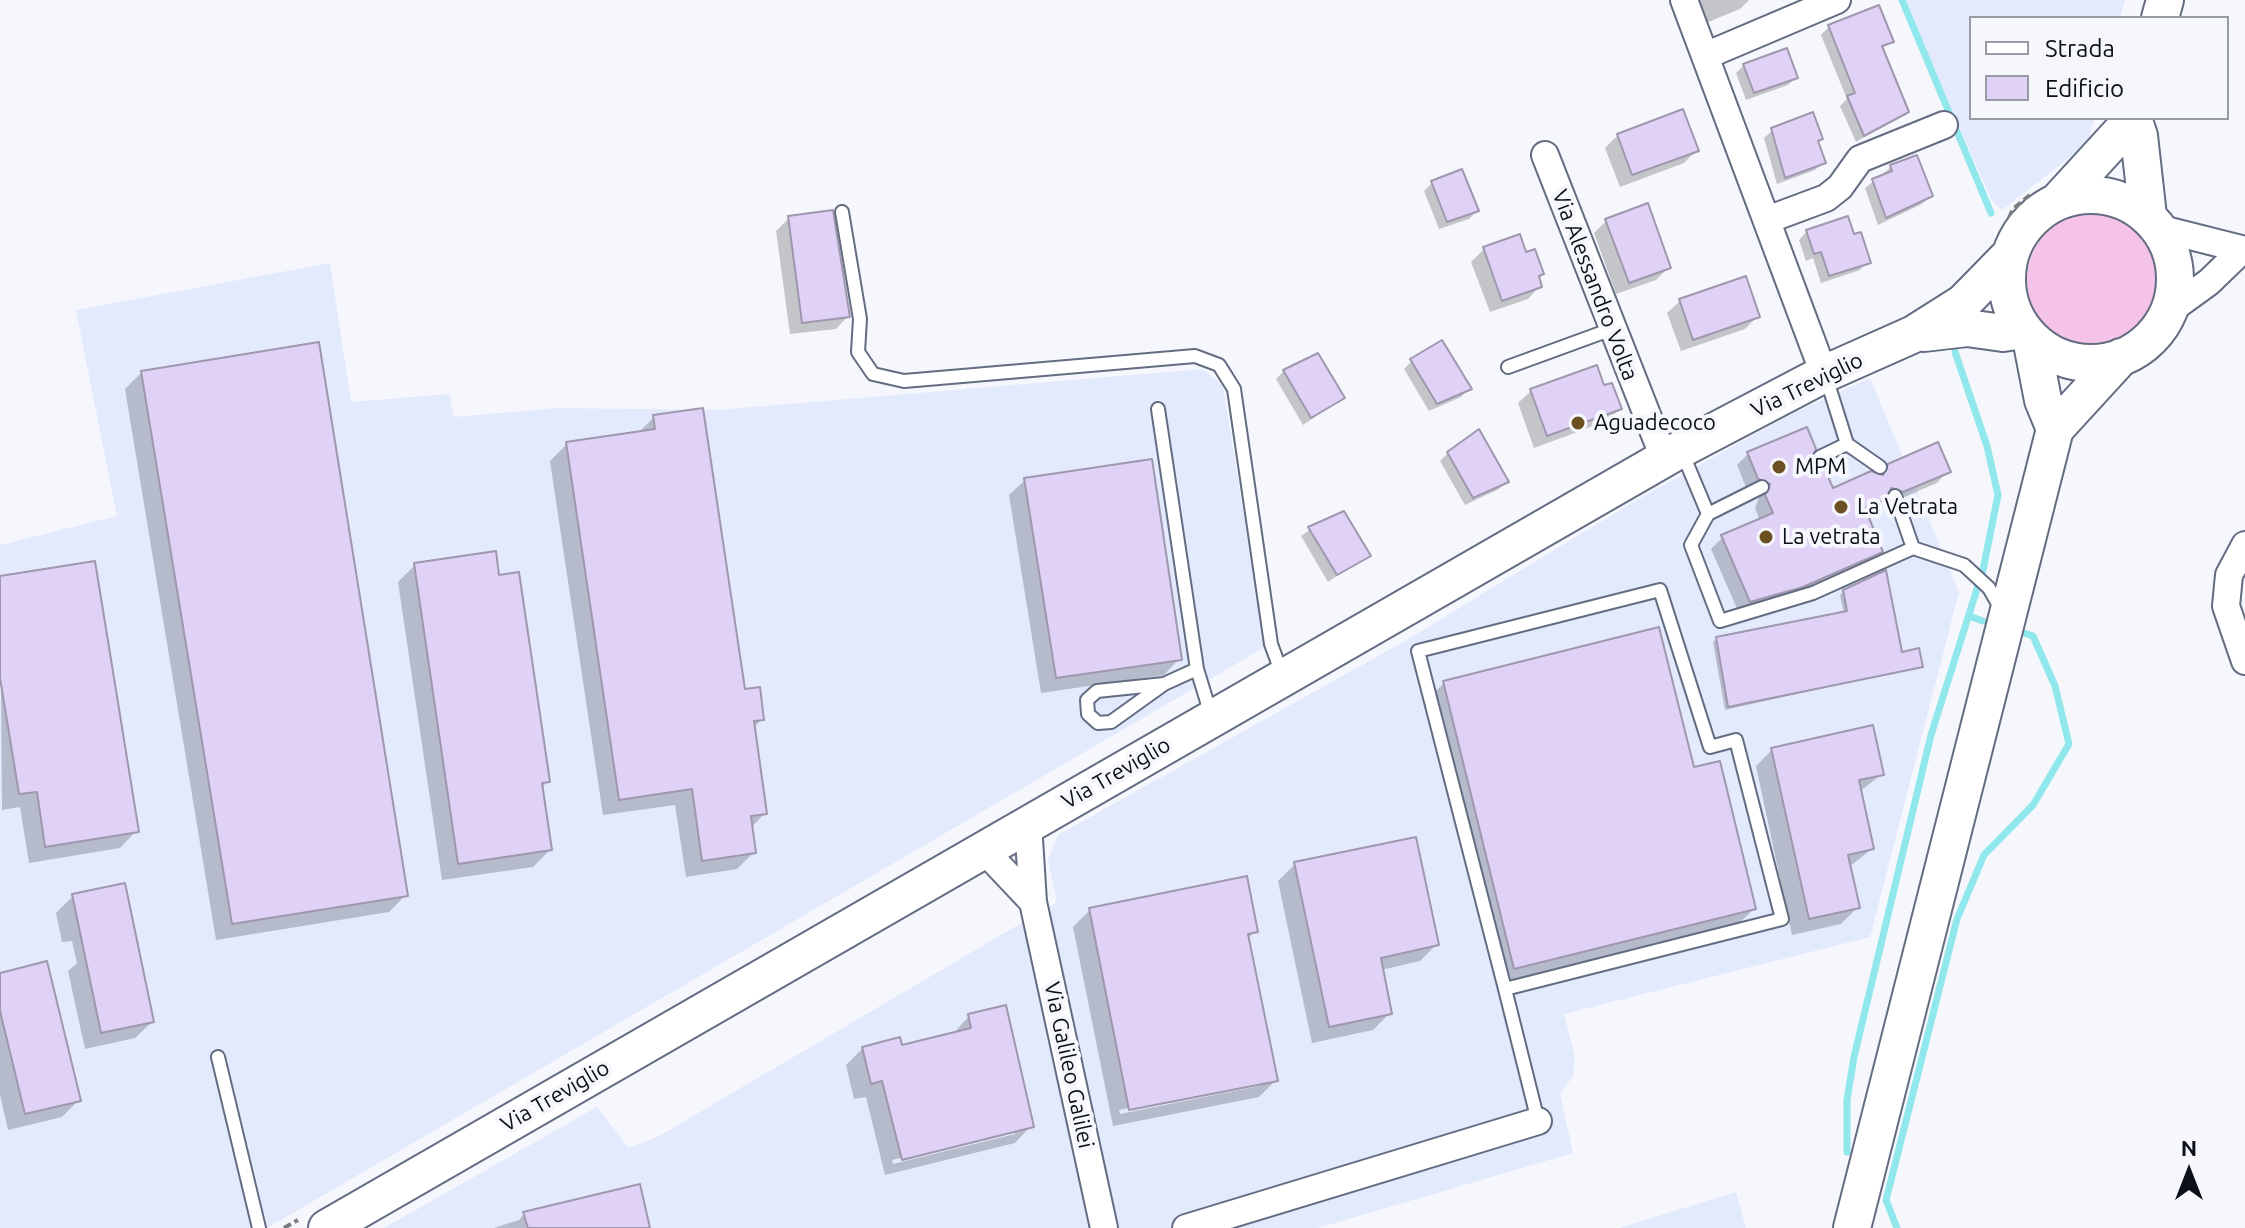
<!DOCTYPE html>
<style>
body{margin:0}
#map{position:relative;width:2245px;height:1228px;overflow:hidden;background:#f5f7fc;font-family:Ubuntu,sans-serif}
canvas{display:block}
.legend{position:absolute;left:1969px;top:16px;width:260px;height:104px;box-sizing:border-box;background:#f5f7fc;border:2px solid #989ba1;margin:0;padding:10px 14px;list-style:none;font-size:24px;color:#0d1018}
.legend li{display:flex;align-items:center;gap:16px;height:40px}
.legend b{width:40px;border:2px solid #989ba1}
.north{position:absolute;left:2149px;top:1132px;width:80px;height:80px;-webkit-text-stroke:6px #f5f7fc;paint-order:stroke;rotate:0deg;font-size:22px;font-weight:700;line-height:32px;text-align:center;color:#0d1018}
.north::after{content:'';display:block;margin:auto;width:28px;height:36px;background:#0d1018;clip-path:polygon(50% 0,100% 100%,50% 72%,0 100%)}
</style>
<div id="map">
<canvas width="2245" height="1228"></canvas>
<ul class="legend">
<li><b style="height:10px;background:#fff"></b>Strada</li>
<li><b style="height:22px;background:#e0d2f6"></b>Edificio</li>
</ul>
<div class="north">N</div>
</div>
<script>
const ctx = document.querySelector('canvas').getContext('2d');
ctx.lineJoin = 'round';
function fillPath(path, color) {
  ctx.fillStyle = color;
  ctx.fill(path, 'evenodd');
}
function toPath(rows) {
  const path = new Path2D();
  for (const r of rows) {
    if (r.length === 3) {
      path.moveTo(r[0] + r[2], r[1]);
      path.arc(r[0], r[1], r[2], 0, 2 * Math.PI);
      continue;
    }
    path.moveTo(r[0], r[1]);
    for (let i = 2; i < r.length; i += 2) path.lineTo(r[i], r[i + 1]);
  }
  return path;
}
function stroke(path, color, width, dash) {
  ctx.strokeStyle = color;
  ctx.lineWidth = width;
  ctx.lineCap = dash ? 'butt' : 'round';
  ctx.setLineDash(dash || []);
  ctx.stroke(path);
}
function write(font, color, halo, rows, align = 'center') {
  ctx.font = font + ' Ubuntu,sans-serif';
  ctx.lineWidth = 8;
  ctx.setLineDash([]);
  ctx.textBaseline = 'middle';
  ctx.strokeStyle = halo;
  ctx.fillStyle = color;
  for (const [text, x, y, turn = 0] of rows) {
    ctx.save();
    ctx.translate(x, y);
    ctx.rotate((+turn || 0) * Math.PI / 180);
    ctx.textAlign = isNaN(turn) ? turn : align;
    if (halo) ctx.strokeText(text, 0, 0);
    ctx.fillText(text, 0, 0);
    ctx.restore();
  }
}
const built = toPath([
 [1903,0,2125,0,2120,18,1971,18,1971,118,2094,118,2088,143,2002,210,1992,201],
 [330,263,351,402,449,394,454,417,557,408,717,410,1203,369,1223,386,1265,647,267,1228,0,1228,0,545,117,516,76,310],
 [1870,378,1959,592,1870,937,1564,1014,1575,1057,1573,1076,1560,1094,1573,1153,1318,1228,384,1228,597,1107,629,1148,659,1136,1057,902,1048,859,1058,835,1405,641,1638,499,1793,413],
 [1736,1192,1746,1228,1619,1228]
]);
const green = toPath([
 [2093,280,66]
]);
const shadow = toPath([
 [1690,0,1749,0,1740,9,1701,25],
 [1829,27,1891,41,1881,50,1906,112,1856,142,1840,106,1847,99,1821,35],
 [1744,65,1796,77,1788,85,1746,100,1736,73],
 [1773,130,1824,162,1815,170,1777,184,1764,138],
 [1618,135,1697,150,1684,163,1620,187,1605,148],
 [1891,167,1930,196,1922,204,1878,225,1865,188],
 [1432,183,1477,211,1469,219,1439,229,1424,191],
 [789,218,848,316,836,329,790,334,776,231],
 [1606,221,1669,267,1656,280,1616,294,1594,233],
 [1807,231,1853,236,1868,262,1860,270,1821,283,1813,258,1806,261,1799,240],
 [1484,249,1537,278,1540,286,1528,299,1490,312,1471,262],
 [1680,301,1758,316,1745,329,1681,351,1667,313],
 [1412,361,1469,389,1461,397,1429,411,1404,369],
 [1284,371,1343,398,1303,425,1276,379],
 [142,372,406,895,389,912,216,940,125,389],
 [1603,388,1620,409,1607,421,1534,448,1518,403,1531,391],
 [654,417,743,691,762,719,753,728,765,813,751,828,754,852,737,869,686,877,675,805,603,815,550,461,567,444,637,434],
 [1448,453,1506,481,1499,489,1465,505,1440,461],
 [1748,454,1809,461,1831,490,1879,476,1890,466,1948,471,1937,483,1890,503,1883,500,1865,513,1880,551,1869,563,1789,598,1739,613,1711,549,1723,537,1760,521,1755,508,1760,495,1747,490,1737,465],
 [1025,480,1179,659,1164,675,1041,693,1009,495],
 [1323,520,1368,555,1328,582,1301,536],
 [415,565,498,578,547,782,541,788,550,850,533,867,442,880,398,582],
 [0,578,136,831,120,848,29,863,20,807,2,810],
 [1844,591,1901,654,1920,666,1725,710,1713,642,1717,639,1844,614,1840,595],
 [1444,683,1692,770,1754,909,1737,925,1498,985,1427,700],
 [1772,750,1882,774,1859,792,1872,849,1849,867,1858,907,1841,924,1792,935,1756,766],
 [1295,864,1436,945,1420,961,1381,970,1390,1013,1373,1030,1312,1043,1278,881],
 [73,896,152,1022,135,1038,85,1049,68,971,77,963,72,941,62,942,56,913],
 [1090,910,1256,931,1247,939,1276,1080,1259,1097,1113,1126,1073,927],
 [1259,1082,1259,1086,1120,1114,1119,1110],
 [0,975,79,1100,62,1117,8,1130,0,1095],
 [969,1016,1031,1126,1015,1143,885,1175,866,1097,854,1099,846,1065,863,1048,901,1048,952,1035],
 [1015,1130,1015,1134,893,1164,892,1160],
 [524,1214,648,1228,494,1228,519,1220]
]);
const stream = toPath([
 [1902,0,1991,213],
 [1969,616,1983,621],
 [1847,1152,1847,1100,1854,1057,1931,735,1983,570,1998,495,1987,446,1955,352],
 [1897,1228,1886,1200,1957,919,1984,855,2033,805,2069,744,2055,686,2033,636,2024,633]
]);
const building = toPath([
 [1879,5,1894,42,1882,46,1909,112,1864,136,1847,96,1855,93,1828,25,1879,5],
 [1787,48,1798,78,1754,93,1743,64,1787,48],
 [1683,109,1699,151,1632,175,1617,134,1683,109],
 [1813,112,1823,139,1818,141,1826,163,1785,178,1771,128,1813,112],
 [1917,155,1933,196,1886,218,1872,179,1892,171,1890,165,1917,155],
 [1462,169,1479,211,1447,222,1431,181,1462,169],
 [1648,203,1671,268,1629,283,1605,219,1648,203],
 [833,210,850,317,802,323,788,216,833,210],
 [1848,216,1854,234,1861,232,1871,263,1829,276,1821,252,1814,254,1806,230,1848,216],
 [1520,234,1526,252,1535,249,1544,274,1539,276,1542,287,1502,301,1483,247,1520,234],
 [1746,276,1760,317,1693,340,1679,299,1746,276],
 [1442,340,1472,389,1437,404,1410,359,1442,340],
 [319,342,408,896,232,924,141,371,319,342],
 [1318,353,1345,398,1311,418,1283,370,1318,353],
 [1597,365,1604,385,1612,383,1622,409,1547,436,1530,389,1597,365],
 [703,408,745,689,760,687,764,720,754,721,767,814,751,816,756,853,702,861,692,789,619,800,566,442,655,429,653,415,703,408],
 [1807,427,1816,449,1812,460,1823,465,1833,488,1871,471,1883,475,1888,464,1938,442,1951,472,1903,492,1891,488,1887,499,1865,508,1883,552,1803,587,1750,602,1721,535,1773,513,1765,495,1770,484,1758,479,1747,452,1807,427],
 [1479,429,1509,482,1473,498,1447,452,1479,429],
 [1152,459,1182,660,1056,678,1024,478,1152,459],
 [1344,511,1371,556,1337,575,1308,527,1344,511],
 [496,551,499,575,519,572,550,782,542,783,552,850,458,864,414,563,496,551],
 [95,561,139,832,45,847,37,792,19,794,0,678,0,576,95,561],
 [1886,570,1902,652,1919,648,1923,667,1728,707,1716,637,1847,611,1843,590,1886,570],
 [1659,627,1694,767,1720,761,1756,909,1514,969,1443,681,1659,627],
 [1873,725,1884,775,1859,780,1874,849,1848,855,1860,908,1809,919,1771,748,1873,725],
 [1416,837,1439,945,1381,958,1392,1014,1329,1027,1294,862,1416,837],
 [1247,876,1258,932,1248,934,1278,1081,1129,1110,1089,908,1247,876],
 [125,883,154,1022,101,1033,72,894,125,883],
 [47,961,81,1101,25,1114,0,1011,0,973,47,961],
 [1006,1005,1034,1127,902,1160,882,1081,871,1084,862,1047,900,1037,902,1045,971,1028,968,1014,1006,1005],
 [640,1184,650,1228,528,1228,523,1212,640,1184]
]);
const path = toPath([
 [2004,229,2013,209,2030,195],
 [284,1228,298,1220]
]);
const lane = toPath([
 [842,212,860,319,858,352,873,374,904,381,1195,356,1219,365,1234,389,1271,644,1282,674],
 [1508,367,1612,329],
 [1158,409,1197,669,1211,715],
 [1847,444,1880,467],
 [1682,452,1708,514,1762,487],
 [1820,457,1847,444,1826,377],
 [1708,514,1691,545,1720,621,1813,593,1913,548,1895,496],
 [1913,548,1964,565,1989,588,2001,609],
 [1164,684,1111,722,1098,723,1088,714,1087,700,1097,691,1164,684,1197,669],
 [1505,989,1418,651,1660,590,1710,747,1736,740,1782,919,1505,989,1538,1121],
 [218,1057,259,1228]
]);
const street = toPath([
 [1684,0,1824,374],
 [1705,56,1837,0],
 [1545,155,1664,458],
 [1767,220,1826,198,1840,187,1860,159,1944,125],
 [2158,228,2245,250],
 [2169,311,2209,282,2241,251],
 [2245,545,2229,575,2226,606,2245,661],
 [1028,823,1033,902,1104,1228],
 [983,849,1033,902],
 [1186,1228,1538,1121]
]);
const secondary = toPath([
 [2160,18,2165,0],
 [2134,121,2139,136,2148,216],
 [2091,279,84],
 [2058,201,2134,118],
 [1924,333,1967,328,2003,333,2024,330],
 [2031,338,2043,400,2055,429],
 [327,1228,1681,449,1824,374,1914,334,1963,303,2009,256],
 [1852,1228,2055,429,2121,357]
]);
const markers = [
 [1578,423,8,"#6b5022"],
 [1779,467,8,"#6b5022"],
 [1841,507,8,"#6b5022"],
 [1766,537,8,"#6b5022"]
];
const streetNames = [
 ["Via Alessandro Volta",1595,285,69],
 ["Via Treviglio",1807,385,-26],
 ["Via Treviglio",1116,773,-30],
 ["Via Galileo Galilei",1069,1065,78],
 ["Via Treviglio",555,1096,-30]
];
const poiNames = [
 ["Aguadecoco",1594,423],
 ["MPM",1795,467],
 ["La Vetrata",1857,507],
 ["La vetrata",1782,537]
];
fillPath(built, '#e3eafe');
fillPath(green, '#f5c3e7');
fillPath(shadow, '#0003');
stroke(stream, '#90e8ec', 7);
fillPath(building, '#e0d2f6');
stroke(building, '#9f97ae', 2);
stroke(lane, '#636c81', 16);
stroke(street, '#636c81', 30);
stroke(secondary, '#636c81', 40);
stroke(path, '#797c82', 4, [8, 4]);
stroke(lane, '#fff', 12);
stroke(street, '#fff', 26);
stroke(secondary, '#fff', 36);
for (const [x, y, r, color] of markers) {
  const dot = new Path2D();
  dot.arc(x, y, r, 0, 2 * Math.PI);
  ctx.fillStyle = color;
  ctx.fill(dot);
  stroke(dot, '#f5f7fc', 3);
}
write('22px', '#0d1018', '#f5f7fc', streetNames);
write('22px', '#0d1018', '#f5f7fc', poiNames, 'left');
</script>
